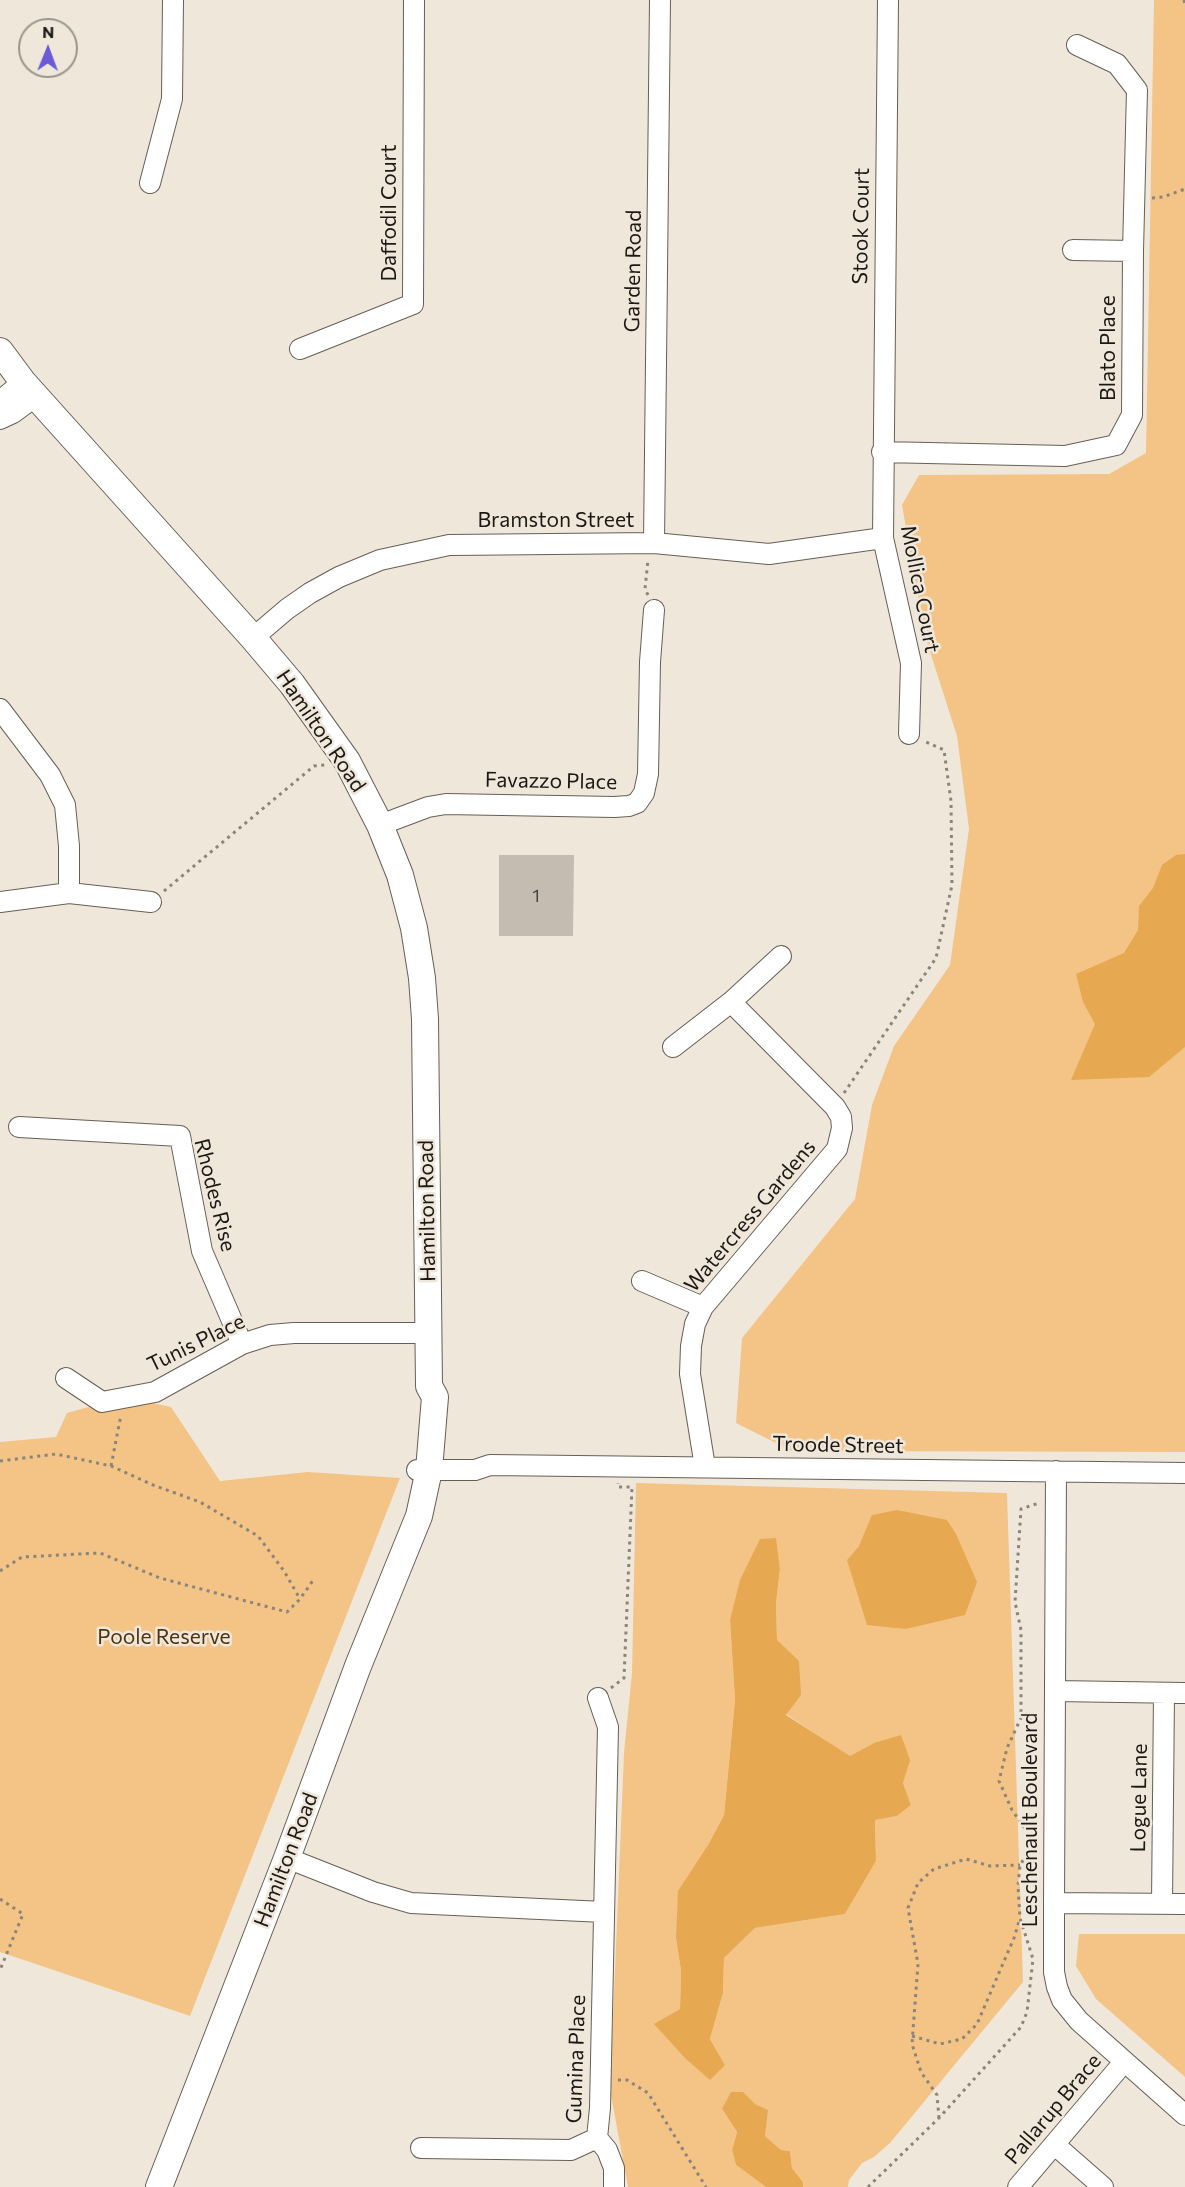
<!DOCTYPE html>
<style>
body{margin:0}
#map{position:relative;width:1185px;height:2187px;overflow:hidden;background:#f0e7db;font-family:Commissioner,sans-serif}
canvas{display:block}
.north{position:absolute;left:18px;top:18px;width:60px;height:60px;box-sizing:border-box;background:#f0e7db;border:2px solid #9b958c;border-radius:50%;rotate:1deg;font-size:16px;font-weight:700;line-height:24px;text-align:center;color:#1c1915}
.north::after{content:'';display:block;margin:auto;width:21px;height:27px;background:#6a5cd6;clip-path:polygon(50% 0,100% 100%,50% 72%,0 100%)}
</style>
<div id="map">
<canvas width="1185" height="2187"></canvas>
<div class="north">N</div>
</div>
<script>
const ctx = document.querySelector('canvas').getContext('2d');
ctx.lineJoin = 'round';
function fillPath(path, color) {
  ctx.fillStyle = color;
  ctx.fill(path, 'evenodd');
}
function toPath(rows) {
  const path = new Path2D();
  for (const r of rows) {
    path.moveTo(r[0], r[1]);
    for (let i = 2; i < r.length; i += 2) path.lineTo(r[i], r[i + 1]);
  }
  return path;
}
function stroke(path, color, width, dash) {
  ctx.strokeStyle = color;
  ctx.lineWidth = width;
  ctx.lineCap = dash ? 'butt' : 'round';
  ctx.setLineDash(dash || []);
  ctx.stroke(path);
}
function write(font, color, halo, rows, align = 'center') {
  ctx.font = font + ' Commissioner,sans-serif';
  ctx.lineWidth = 5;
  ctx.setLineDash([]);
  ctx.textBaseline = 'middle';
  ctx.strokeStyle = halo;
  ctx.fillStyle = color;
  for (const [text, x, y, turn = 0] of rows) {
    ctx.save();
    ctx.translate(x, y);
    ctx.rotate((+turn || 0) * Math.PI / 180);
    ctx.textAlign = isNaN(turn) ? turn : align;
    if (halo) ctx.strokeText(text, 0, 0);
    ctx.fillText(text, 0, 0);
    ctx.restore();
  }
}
const green = toPath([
 [1154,0,1185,0,1185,1452,792,1451,736,1423,742,1338,855,1199,872,1105,894,1046,950,965,969,829,957,736,925,636,902,505,919,475,1109,474,1146,453],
 [124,1397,171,1407,220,1481,308,1472,400,1478,190,2016,0,1952,0,1442,56,1437,67,1413],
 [636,1483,1007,1493,1023,1982,890,2143,874,2157,862,2163,849,2180,848,2187,803,2187,803,2182,792,2168,790,2151,781,2150,765,2136,767,2110,755,2104,722,2109,737,2132,732,2150,736,2165,766,2187,628,2187,610,2090,624,1753,632,1673],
 [897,1510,911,1514,847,1560,859,1546],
 [775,1538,780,1569,776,1603,777,1640,786,1714,850,1757,874,1743,909,1760,903,1783,911,1805,897,1816,875,1820,876,1861,845,1914,755,1928,724,1958,723,1993,710,2039,725,2065,655,2024,680,2009,681,1971,676,1938,708,1845,724,1815,735,1700,730,1620],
 [1079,1934,1185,1934,1185,2077,1096,1999,1076,1966]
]);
const water = toPath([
 [1185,854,1185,1047,1149,1077,1071,1080,1095,1024,1083,1002,1076,974,1124,953,1138,930,1139,906,1153,888,1162,865,1176,855],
 [897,1510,947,1520,956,1534,977,1582,965,1615,906,1629,867,1625,847,1560,859,1546,872,1515],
 [776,1538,780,1569,776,1603,777,1640,799,1661,801,1695,786,1715,850,1756,874,1743,901,1735,910,1760,903,1783,911,1805,897,1816,875,1820,876,1861,845,1914,755,1928,724,1958,723,1993,710,2039,725,2065,710,2080,685,2058,654,2024,680,2009,681,1971,676,1938,678,1891,708,1845,724,1815,735,1700,730,1620,740,1580,760,1539],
 [731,2092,743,2092,755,2104,768,2110,765,2136,781,2150,790,2151,792,2168,803,2182,803,2187,766,2187,736,2165,732,2150,737,2132,722,2109]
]);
const building = toPath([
 [499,855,574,855,573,936,499,936]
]);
const path = toPath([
 [1184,0,1185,4],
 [1152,198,1163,197,1185,189],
 [648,595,645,589,648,560],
 [164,891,314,766,325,765],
 [844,1093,936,958,952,885,951,801,944,750,924,741],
 [0,1461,56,1454,111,1466,153,1485,200,1502,258,1536,284,1571,300,1599],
 [111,1466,121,1415],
 [0,1571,22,1557,100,1553,160,1578,287,1612,300,1599,314,1579],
 [611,1688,624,1678,632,1487,618,1487,618,1483],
 [0,1899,23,1914,0,1970],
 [912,2036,940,2044,962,2039,977,2024,1014,1938,1020,1918],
 [618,2080,627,2080,648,2093,706,2187],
 [939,2118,937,2095,921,2072,912,2044,918,1964,908,1908,918,1883,934,1869,966,1859,990,1866,1020,1865],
 [868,2187,939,2118,1021,2027,1027,2012,1033,1959,1020,1918,1018,1886,1020,1865,1031,1848,1026,1830,1012,1810,999,1781,1007,1748,1021,1718,1021,1630,1015,1602,1021,1509,1039,1503]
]);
const minor = toPath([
 [888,0,883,538,911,663,909,734],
 [150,183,172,99,173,0],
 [1073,250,1133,251],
 [300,349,413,304,414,0],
 [0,401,23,382],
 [0,419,13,413,36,396],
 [882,452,1065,456,1116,445,1132,415,1133,251,1137,90,1117,64,1077,45],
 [654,543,660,0],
 [253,638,287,609,310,593,339,577,380,560,449,545,654,543,769,554,883,538],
 [0,709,50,775,65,805,69,846,69,893],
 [380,825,428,807,446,804,614,807,629,806,637,803,644,793,648,774,650,662,654,610],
 [0,902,69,893,151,902],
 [673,1047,731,1002,781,956],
 [19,1127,180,1136,202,1251,242,1344],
 [642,1281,703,1307],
 [66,1378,102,1402,155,1392,242,1344,270,1335,294,1333,428,1333],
 [705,1467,690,1374,691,1346,695,1324,703,1307,837,1149,842,1128,841,1117,835,1107,731,1002],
 [417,1470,475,1470,490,1465,1185,1473],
 [1056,1471,1054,1903,1054,1972,1057,1987,1062,2000,1079,2021,1185,2115],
 [1055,1691,1185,1693],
 [287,1858,373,1892,411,1903,604,1912],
 [1054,1903,1185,1904],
 [1162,1904,1164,1693],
 [597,2138,607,2150,614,2168,614,2187],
 [1055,2145,1103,2187],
 [421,2148,571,2150,597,2138,600,2108,608,1727,598,1698],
 [1018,2187,1124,2062]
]);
const major = toPath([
 [0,351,23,382,253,638,292,684,347,761,380,825,400,875,414,928,422,978,425,1019,429,1386,435,1397,429,1470,419,1516,358,1666,287,1858,159,2187]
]);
const numberNames = [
 ["1",536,896]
];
const streetNames = [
 ["Daffodil Court",389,213,-90],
 ["Stook Court",861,226,-89],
 ["Garden Road",633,271,-89],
 ["Blato Place",1108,348,-90],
 ["Bramston Street",556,520],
 ["Mollica Court",920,589,79],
 ["Hamilton Road",321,731,56],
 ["Favazzo Place",551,781,1],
 ["Rhodes Rise",215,1195,76],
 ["Hamilton Road",427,1211,-91],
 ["Watercress Gardens",750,1216,-50],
 ["Tunis Place",196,1343,-26],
 ["Troode Street",838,1445,1],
 ["Logue Lane",1139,1798,-89],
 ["Leschenault Boulevard",1030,1820,-90],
 ["Hamilton Road",286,1860,-69],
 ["Gumina Place",576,2059,-88],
 ["Pallarup Brace",1053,2109,-50]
];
const parkNames = [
 ["Poole Reserve",164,1637]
];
fillPath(green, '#f3c486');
fillPath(water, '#e6a952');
fillPath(building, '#c4bbb1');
stroke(minor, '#675f55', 22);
stroke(major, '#675f55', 28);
stroke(path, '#8a847b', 3, [3, 4.5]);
stroke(minor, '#fff', 20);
stroke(major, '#fff', 26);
write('18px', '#46423c', null, numberNames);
write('21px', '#1c1915', '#f0e7db', streetNames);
write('21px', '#4d340f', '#f0e7db', parkNames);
</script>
